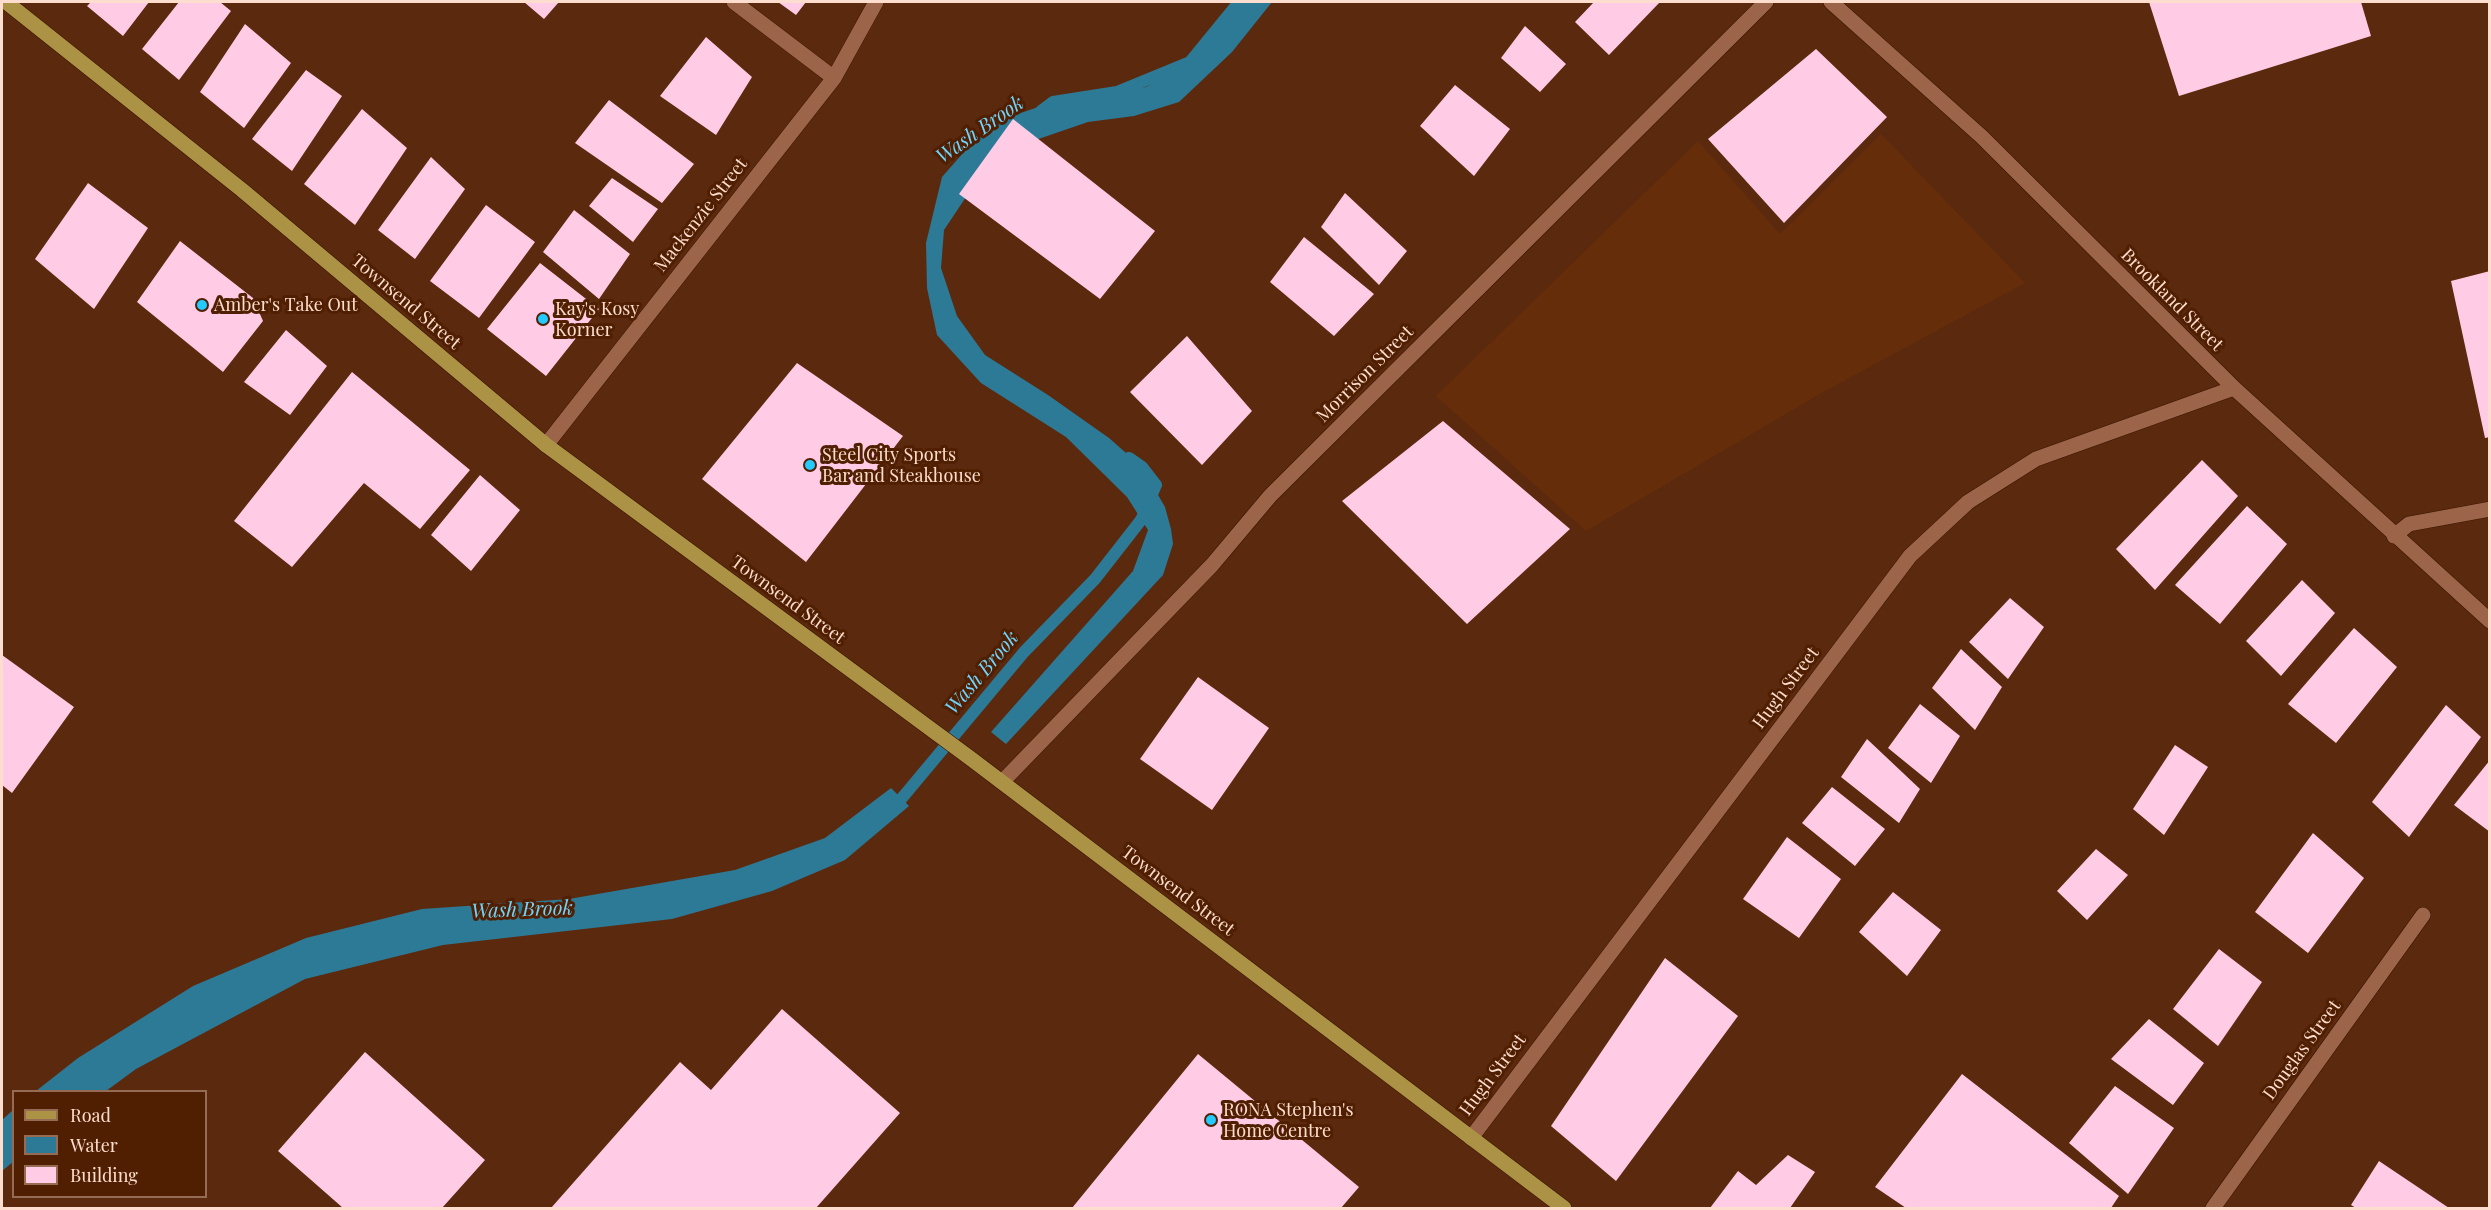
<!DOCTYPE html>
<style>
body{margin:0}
#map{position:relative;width:2491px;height:1210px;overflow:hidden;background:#5b290d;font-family:"Playfair Display",serif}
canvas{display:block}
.frame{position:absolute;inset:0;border:3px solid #fdddce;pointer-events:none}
.legend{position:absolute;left:12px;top:1090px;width:195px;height:108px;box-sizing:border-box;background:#501f02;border:2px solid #956b54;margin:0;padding:8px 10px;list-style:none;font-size:18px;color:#fdddce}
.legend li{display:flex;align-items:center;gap:12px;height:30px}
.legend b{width:30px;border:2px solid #956b54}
</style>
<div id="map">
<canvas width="2491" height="1210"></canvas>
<div class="frame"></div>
<ul class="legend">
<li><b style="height:8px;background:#ac9244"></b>Road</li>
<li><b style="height:16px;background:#2d7a97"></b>Water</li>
<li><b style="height:16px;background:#ffcbe5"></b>Building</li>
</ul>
</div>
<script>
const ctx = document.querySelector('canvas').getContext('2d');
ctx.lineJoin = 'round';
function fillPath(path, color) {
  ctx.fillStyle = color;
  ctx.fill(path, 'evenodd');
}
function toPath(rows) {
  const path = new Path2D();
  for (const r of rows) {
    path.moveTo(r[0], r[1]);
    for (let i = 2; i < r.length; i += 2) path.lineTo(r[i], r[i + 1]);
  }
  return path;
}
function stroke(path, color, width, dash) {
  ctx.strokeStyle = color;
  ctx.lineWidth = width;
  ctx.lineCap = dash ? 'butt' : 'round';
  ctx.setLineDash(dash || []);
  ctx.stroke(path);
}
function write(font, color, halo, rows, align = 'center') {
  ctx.font = font + ' "Playfair Display",serif';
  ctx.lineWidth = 6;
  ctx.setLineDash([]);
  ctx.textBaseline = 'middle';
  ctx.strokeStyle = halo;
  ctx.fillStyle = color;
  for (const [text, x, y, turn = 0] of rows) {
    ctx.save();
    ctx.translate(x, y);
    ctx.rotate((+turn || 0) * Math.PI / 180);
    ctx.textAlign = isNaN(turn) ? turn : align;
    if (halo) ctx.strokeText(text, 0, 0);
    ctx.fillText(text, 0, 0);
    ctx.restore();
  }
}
const built = toPath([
 [1881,134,2025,283,1825,391,1586,531,1436,396,1698,141,1780,234]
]);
const water = toPath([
 [1240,2,1272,2,1232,52,1179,102,1134,116,1088,122,1018,146,974,185,944,230,941,268,957,316,985,355,1048,395,1109,438,1142,467,1165,507,1171,529,1173,544,1163,575,1006,744,991,732,1133,571,1148,530,1127,497,1066,437,981,383,937,335,927,288,926,243,942,177,971,144,1006,118,1053,102,1146,87,1190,62],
 [891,788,909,806,845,860,772,891,672,919,443,945,305,979,136,1069,106,1091,36,1091,78,1058,193,986,306,938,422,909,569,899,735,870,825,838],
 [13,1110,13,1162,2,1171,2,1120]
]);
const stream = toPath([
 [1041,111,1053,102,1117,92,1190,62,1239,2],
 [892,810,1024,652,1095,579,1141,520,1156,485,1142,467,1129,458]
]);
const building = toPath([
 [91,2,149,2,123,36,87,6],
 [179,2,220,2,231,11,179,80,142,49],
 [524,2,559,2,544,19],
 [778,2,806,2,796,15],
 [1594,2,1660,2,1609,55,1575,22],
 [2149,2,2361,2,2371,36,2179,96],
 [245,24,291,63,244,128,200,92],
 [1525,26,1566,64,1540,92,1501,58],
 [706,37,752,77,716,135,660,96],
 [1816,49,1887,117,1784,223,1708,139],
 [306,70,342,96,292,171,252,139],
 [1455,85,1510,129,1474,176,1420,126],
 [609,100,694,164,662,203,575,143],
 [362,109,407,148,355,225,304,184],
 [1013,119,1155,231,1100,299,959,194],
 [431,157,465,189,415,259,378,230],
 [612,178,658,209,633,242,589,206],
 [88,183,148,228,94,309,35,259],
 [1345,193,1407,251,1379,285,1321,227],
 [486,205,535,242,479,318,430,281],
 [574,210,630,254,599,299,543,252],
 [1304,237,1374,294,1334,336,1270,282],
 [180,241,253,298,263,321,223,372,137,302],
 [540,263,599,309,546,376,487,329],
 [2490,271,2490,437,2485,438,2451,281],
 [286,330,327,366,290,415,244,382],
 [1187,336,1252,411,1202,465,1130,392],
 [797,363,903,436,806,562,702,479],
 [352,372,470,470,420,529,364,483,292,567,234,521],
 [1443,421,1570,529,1467,624,1342,501],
 [2202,460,2238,496,2155,590,2116,549],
 [480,475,520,510,471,571,431,535],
 [2247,506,2287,544,2220,624,2175,585],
 [2302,580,2335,613,2281,676,2246,641],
 [2010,598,2044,627,2008,679,1969,642],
 [2354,628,2397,667,2336,743,2288,704],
 [1961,649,2002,687,1975,730,1932,688],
 [2,655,74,707,12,793,2,785],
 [1198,677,1269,728,1212,810,1140,759],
 [1920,704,1960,736,1931,783,1888,748],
 [2446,705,2481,737,2409,837,2372,802],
 [1867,739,1920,789,1899,823,1841,777],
 [2175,745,2208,767,2164,835,2133,809],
 [2490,760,2490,832,2454,805],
 [1832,787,1885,829,1855,866,1802,823],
 [2313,833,2364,878,2308,953,2255,912],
 [1787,837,1841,879,1799,938,1743,899],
 [2096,849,2128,875,2087,920,2057,891],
 [1893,892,1941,930,1907,976,1859,932],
 [2219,949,2262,982,2218,1046,2173,1009],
 [1665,958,1738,1016,1616,1181,1551,1126],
 [782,1009,900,1113,816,1208,551,1208,680,1062,711,1090],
 [2149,1019,2204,1063,2173,1105,2111,1059],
 [365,1052,485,1160,442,1208,343,1208,278,1151],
 [1198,1054,1359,1187,1341,1208,1072,1208],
 [1962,1074,2119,1196,2111,1208,1906,1208,1875,1187],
 [2115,1086,2174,1128,2128,1194,2069,1143],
 [1788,1155,1815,1172,1790,1208,1710,1208,1738,1171,1756,1185],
 [2379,1161,2449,1208,2356,1208,2351,1205]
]);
const minor = toPath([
 [734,2,834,78],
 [1831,2,1982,137,2234,388,2490,621],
 [546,445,834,78,876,2],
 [2394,536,2409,524,2490,509],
 [1002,782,1212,565,1270,496,1766,2],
 [1471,1138,1910,556,1968,502,2036,459,2234,388],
 [2213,1208,2423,915]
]);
const major = toPath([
 [6,2,242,190,546,445,970,758,1564,1208]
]);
const markers = [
 [202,305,6,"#24c9fe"],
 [543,319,6,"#24c9fe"],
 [810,465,6,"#24c9fe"],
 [1211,1120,6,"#24c9fe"]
];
const streetNames = [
 ["Mackenzie Street",701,215,-52],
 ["Brookland Street",2172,300,45],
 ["Townsend Street",406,302,40],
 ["Morrison Street",1365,374,-45],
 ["Townsend Street",788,600,36],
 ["Hugh Street",1786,688,-53],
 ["Townsend Street",1178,891,37],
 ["Douglas Street",2302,1050,-54],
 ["Hugh Street",1493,1075,-53]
];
const poiNames = [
 ["Amber's Take Out",214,305],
 ["Kay's Kosy",555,309],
 ["Korner",555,330],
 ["Steel City Sports",822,455],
 ["Bar and Steakhouse",822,476],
 ["RONA Stephen's",1223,1110],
 ["Home Centre",1223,1131]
];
const waterNames = [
 ["Wash Brook",980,130,-35],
 ["Wash Brook",982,673,-50],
 ["Wash Brook",522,910,-2]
];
fillPath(built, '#662d0a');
fillPath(water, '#2d7a97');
stroke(stream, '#2d7a97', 12);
fillPath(building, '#ffcbe5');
stroke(minor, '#391401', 16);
stroke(major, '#391401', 16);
stroke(minor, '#9c6449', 15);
stroke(major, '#ac9244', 15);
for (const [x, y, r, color] of markers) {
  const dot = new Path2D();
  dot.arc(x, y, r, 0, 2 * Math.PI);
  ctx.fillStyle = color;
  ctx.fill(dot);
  stroke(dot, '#501f02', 2);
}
write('18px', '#fdddce', '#501f02', streetNames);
write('18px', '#fdddce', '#501f02', poiNames, 'left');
write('italic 20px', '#6fd4fd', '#501f02', waterNames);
</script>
